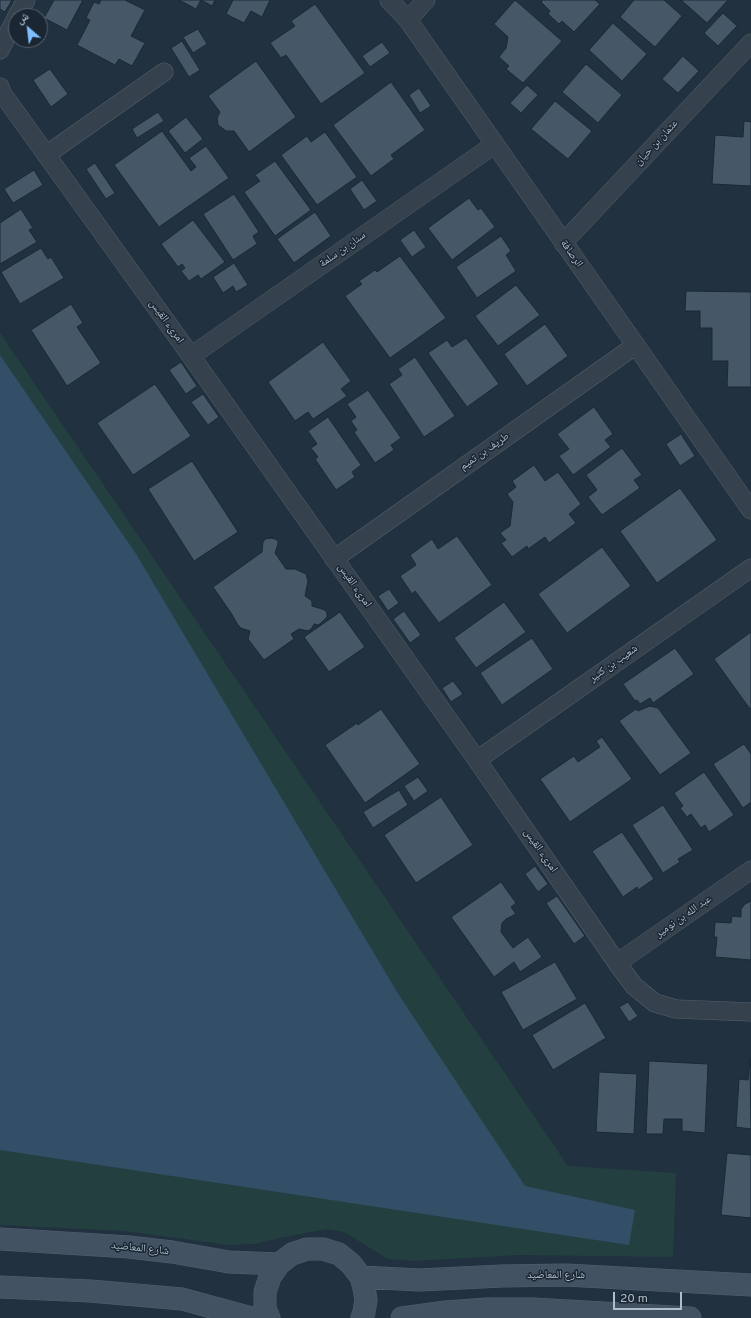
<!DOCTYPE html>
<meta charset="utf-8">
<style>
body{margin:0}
#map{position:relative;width:751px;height:1318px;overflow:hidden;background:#21313f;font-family:Overpass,"Noto Naskh Arabic",sans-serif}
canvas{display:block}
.north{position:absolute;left:8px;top:8px;width:40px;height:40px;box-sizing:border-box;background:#1a2733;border:1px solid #56636f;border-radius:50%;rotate:332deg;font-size:11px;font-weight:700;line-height:16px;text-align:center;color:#b0bdca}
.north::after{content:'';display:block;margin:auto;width:14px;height:18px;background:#80bfff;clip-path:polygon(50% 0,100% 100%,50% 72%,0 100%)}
.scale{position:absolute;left:613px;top:1292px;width:69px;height:18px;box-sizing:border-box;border:2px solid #b0bdca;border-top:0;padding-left:5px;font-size:12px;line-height:14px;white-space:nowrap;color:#b0bdca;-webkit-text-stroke:3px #1a2733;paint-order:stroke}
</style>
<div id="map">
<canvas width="751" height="1318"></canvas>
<div class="north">ش</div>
<div class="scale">20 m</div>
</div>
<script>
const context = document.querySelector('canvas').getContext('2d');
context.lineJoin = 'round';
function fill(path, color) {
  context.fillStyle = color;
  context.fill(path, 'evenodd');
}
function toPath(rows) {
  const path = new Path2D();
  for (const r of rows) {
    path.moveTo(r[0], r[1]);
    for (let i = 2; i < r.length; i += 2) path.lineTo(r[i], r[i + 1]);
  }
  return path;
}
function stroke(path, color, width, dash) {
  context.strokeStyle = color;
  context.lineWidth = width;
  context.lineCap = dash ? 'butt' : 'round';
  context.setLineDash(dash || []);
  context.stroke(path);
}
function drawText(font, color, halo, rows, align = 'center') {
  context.font = font + ' Overpass,"Noto Naskh Arabic",sans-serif';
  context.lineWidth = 3;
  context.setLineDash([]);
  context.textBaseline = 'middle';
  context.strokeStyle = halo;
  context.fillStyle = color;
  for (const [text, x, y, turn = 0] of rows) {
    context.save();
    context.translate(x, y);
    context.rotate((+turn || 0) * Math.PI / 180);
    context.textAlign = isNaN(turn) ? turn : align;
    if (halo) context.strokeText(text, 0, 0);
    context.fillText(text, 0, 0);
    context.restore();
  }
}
const green = toPath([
 [0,333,568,1166,676,1173,673,1257,518,1255,414,1261,388,1259,344,1232,327,1229,280,1238,254,1244,229,1245,124,1231,0,1225]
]);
const water = toPath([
 [0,355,136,554,397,992,525,1186,635,1210,629,1245,0,1150]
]);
const building = toPath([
 [0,0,12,0,5,12,0,9,0,0],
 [54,0,83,0,67,30,44,18,54,0],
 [101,0,125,0,145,10,131,36,145,43,132,66,119,59,115,65,77,45,90,20,86,18,94,2,99,4,101,0],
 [179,0,215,0,212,6,201,0,196,9,179,0],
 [233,0,270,0,262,17,251,11,244,23,226,14,233,0],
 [515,0,562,41,523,83,506,69,509,66,499,57,506,48,508,37,494,24,515,0],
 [543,0,595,0,600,4,574,32,562,21,559,24,548,14,550,11,541,2,543,0],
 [634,0,664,0,682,16,655,47,620,17,634,0],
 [681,0,728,0,707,23,681,0],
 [315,4,365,73,321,104,286,55,281,58,270,43,295,26,291,21,315,4],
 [723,13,737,26,718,46,704,33,723,13],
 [613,23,647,54,622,81,589,50,613,23],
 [198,29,207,44,193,53,183,37,198,29],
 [182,41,200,70,189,77,171,48,182,41],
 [382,42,390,53,370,67,362,56,382,42],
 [683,56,699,71,678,93,662,79,683,56],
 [256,61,296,117,249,152,234,131,226,131,218,125,217,118,220,112,208,96,256,61],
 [586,64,622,95,598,123,562,92,586,64],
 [50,69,68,94,51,107,33,80,50,69],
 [391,82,425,130,391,155,394,159,371,176,333,125,391,82],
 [527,85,538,95,521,113,510,103,527,85],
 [419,88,431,106,420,113,409,95,419,88],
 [555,101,592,131,568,159,531,129,555,101],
 [158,112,164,121,137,138,132,129,158,112],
 [186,117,203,139,185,153,168,131,186,117],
 [744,121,751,122,751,186,712,184,715,135,743,137,744,121],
 [162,131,191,171,196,167,189,158,206,146,229,178,159,227,114,165,162,131],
 [325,132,357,177,317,205,281,155,307,136,311,142,325,132],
 [275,161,311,210,275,236,244,192,260,181,255,175,275,161],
 [95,163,115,193,106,199,86,169,95,163],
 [34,170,43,185,13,203,4,189,34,170],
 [362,180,377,201,364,210,350,189,362,180],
 [234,194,259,232,253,236,257,244,233,260,203,214,234,194],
 [469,198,478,210,481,208,495,227,452,260,428,228,469,198],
 [21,209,33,228,29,230,37,242,0,264,0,223,21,209],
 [315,212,331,236,294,263,277,239,315,212],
 [193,220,225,262,201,279,198,275,189,281,181,271,185,268,182,264,178,267,161,244,193,220],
 [414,230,426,247,412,257,400,240,414,230],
 [501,236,511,251,506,255,516,271,477,298,456,267,501,236],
 [41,248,48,259,51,257,64,278,20,304,1,272,41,248],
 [400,256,446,318,390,358,345,296,362,284,359,281,375,270,377,272,400,256],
 [234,263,248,285,236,292,233,286,223,293,213,277,234,263],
 [516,285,540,315,498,346,475,316,516,285],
 [686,291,751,292,751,387,727,387,728,361,712,361,712,328,700,328,700,311,685,311,686,291],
 [71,304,83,323,77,327,101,363,67,386,31,330,71,304],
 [545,324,568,356,527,386,504,354,545,324],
 [466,338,499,384,467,407,428,353,447,340,452,347,466,338],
 [323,342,351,381,341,389,347,396,313,419,308,412,295,421,268,382,323,342],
 [415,357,455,416,424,437,389,384,402,375,398,369,415,357],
 [181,362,197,386,186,394,169,370,181,362],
 [155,384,191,436,133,475,97,423,155,384],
 [368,390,401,438,391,445,394,450,375,463,354,432,357,430,351,421,356,417,347,404,368,390],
 [203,394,219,417,208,425,191,402,203,394],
 [594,407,613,434,605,440,611,447,573,475,559,456,569,449,557,434,594,407],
 [328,417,361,465,352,472,355,477,336,490,315,459,318,457,311,448,317,444,308,431,328,417],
 [681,434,695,456,680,466,666,444,681,434],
 [622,448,642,475,634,480,640,488,602,515,588,497,597,490,586,475,622,448],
 [192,461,238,532,194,561,148,489,192,461],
 [534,465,545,481,558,472,581,504,569,514,576,523,549,543,545,537,528,549,527,546,512,557,501,543,506,540,500,533,510,526,513,502,507,494,516,487,512,481,534,465],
 [680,488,717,540,657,583,620,531,680,488],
 [457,536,492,585,439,623,415,591,412,594,400,576,416,565,410,555,432,539,438,549,457,536],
 [271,538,275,539,278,541,278,544,275,553,286,569,295,569,306,574,308,581,305,596,312,601,312,606,325,610,327,613,327,617,321,623,318,625,314,624,312,628,308,631,299,629,291,634,294,639,264,660,248,639,250,631,241,628,238,625,231,613,213,587,262,552,263,542,265,539,271,538],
 [602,547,631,586,567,633,538,594,602,547],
 [389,589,399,603,388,611,378,596,389,589],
 [504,602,526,632,476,668,454,638,504,602],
 [404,611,421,635,410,643,393,619,404,611],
 [340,612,365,647,329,672,304,637,340,612],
 [751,632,751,708,750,709,714,659,751,632],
 [532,638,553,669,502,705,480,673,532,638],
 [675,648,694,674,653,703,650,698,640,704,637,700,635,701,623,684,675,648],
 [453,681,463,694,451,702,442,688,453,681],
 [650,706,658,708,691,753,660,775,619,721,636,709,638,711,650,706],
 [381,709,420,764,365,803,325,745,357,723,358,725,381,709],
 [602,737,632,779,570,822,540,779,574,756,578,762,600,747,596,741,602,737],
 [744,744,751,754,751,802,743,808,713,764,744,744],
 [704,772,734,815,709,832,705,825,701,828,691,814,687,817,680,808,683,806,674,793,704,772],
 [418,777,428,791,414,801,404,786,418,777],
 [399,790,408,805,373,828,363,812,399,790],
 [441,797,473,845,416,883,384,835,441,797],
 [663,805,693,850,678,859,680,862,663,873,632,825,663,805],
 [622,832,654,879,638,890,637,887,623,897,592,851,622,832],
 [535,866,548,884,538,892,525,874,535,866],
 [501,882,516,903,511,907,516,914,506,919,502,923,501,932,513,948,528,937,542,957,520,972,514,962,494,977,451,917,501,882],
 [557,896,585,936,574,944,546,903,557,896],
 [751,901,751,960,715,957,717,937,714,937,715,922,731,923,732,916,741,917,741,909,745,904,751,901],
 [555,962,577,999,523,1030,501,992,555,962],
 [628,1002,638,1016,629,1022,619,1007,628,1002],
 [585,1003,606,1038,553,1070,532,1035,585,1003],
 [750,1058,751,1129,736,1127,739,1079,748,1080,750,1058],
 [649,1061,708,1064,705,1133,682,1131,682,1119,664,1119,663,1134,646,1134,649,1061],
 [599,1072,637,1074,634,1134,596,1132,599,1072],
 [727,1153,751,1155,751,1218,721,1215,727,1153]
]);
const street = toPath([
 [389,0,408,20,751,510],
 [17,16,26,0],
 [408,20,426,0],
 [0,50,16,18],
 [0,87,2,93,191,356,477,760,617,963,634,986,655,1003,676,1009,751,1012],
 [46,155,164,72],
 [563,243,751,43],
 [191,356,495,144],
 [334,559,636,345],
 [477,760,751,568],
 [617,963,751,870]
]);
const secondary = toPath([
 [0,1239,129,1247,172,1252,229,1262,279,1264],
 [361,1277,419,1280,502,1276,566,1275,751,1285],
 [0,1287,90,1291,182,1299,252,1318],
 [269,1318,265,1309,265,1292,270,1277,279,1264,292,1254,307,1249,323,1249,339,1254,351,1264,361,1277,364,1288,366,1300,364,1312,362,1318],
 [402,1318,446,1312,487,1309,533,1309,690,1318]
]);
const streetNames = [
 ["عثمان بن حيان",657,143,-47],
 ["سنان بن سلمة",343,250,-35],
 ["الرصافة",571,254,55],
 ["امرىء القيس",166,322,54],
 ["طريف بن تميم",485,452,-35],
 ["امرىء القيس",354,586,55],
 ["شعيب بن كثير",614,664,-35],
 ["امرىء القيس",540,851,55],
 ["عبد الله بن نومير",684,917,-35],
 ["شارع المعاضيد",140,1249,6],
 ["شارع المعاضيد",556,1276]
];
fill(green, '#233f40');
fill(water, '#334f68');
fill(building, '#465868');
stroke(building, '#1c2935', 1);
stroke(street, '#53606c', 19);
stroke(secondary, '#53606c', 23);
stroke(street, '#35424e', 18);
stroke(secondary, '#425262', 22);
drawText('11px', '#b0bdca', '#1a2733', streetNames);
</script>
